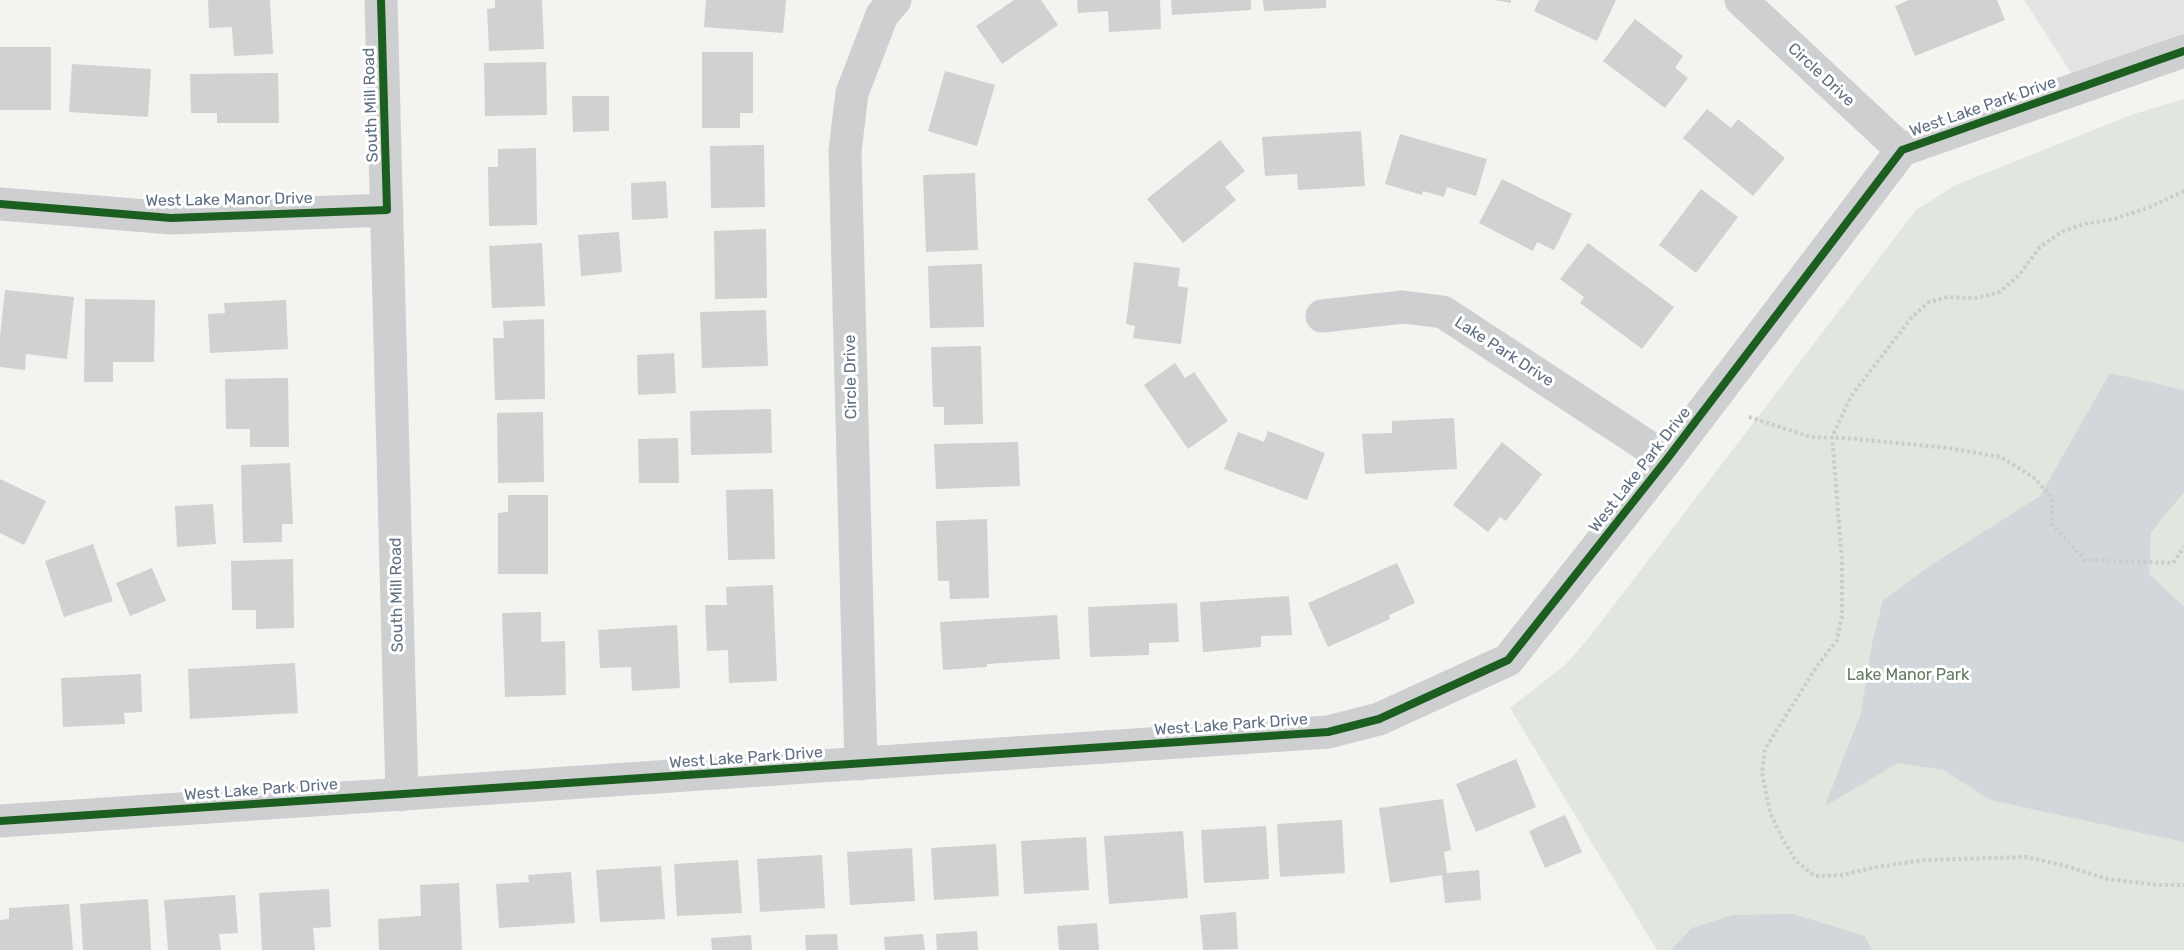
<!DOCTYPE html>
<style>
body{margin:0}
canvas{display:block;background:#f3f3f0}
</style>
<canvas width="2184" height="950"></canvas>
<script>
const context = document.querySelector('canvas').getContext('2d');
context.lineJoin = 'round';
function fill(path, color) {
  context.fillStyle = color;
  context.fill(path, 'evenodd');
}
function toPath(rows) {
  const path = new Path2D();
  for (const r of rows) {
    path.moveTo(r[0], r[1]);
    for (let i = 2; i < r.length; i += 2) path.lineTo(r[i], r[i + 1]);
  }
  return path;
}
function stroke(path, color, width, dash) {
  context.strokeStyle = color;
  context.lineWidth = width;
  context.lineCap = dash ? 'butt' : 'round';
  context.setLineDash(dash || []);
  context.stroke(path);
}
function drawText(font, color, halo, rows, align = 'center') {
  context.font = font + ' Rubik,sans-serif';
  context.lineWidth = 6;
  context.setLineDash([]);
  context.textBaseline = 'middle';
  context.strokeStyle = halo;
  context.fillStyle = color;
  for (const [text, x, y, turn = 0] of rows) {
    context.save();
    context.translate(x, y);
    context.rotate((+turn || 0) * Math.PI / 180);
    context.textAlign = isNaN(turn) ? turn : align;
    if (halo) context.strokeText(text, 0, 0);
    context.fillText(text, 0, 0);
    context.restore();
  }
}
const built = toPath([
 [2024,0,2184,0,2184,40,2075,79]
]);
const green = toPath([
 [2184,99,2184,950,1657,950,1510,708,1565,665,1588,639,1916,210,1956,185,2134,114]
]);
const water = toPath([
 [2110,373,2184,390,2184,492,2151,532,2149,574,2184,607,2184,842,1990,800,1944,770,1898,763,1825,806,1861,713,1872,644,1883,600,1933,564,2040,496],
 [1793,914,1865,936,1872,950,1671,950,1692,928,1733,915]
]);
const building = toPath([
 [208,0,270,0,273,54,234,56,232,27,209,28],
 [495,0,542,0,544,49,489,51,487,9,495,8],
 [706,0,786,0,783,33,704,27],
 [1014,0,1041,0,1058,25,1002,64,976,26],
 [1077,0,1160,0,1161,29,1109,32,1108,11,1078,13],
 [1171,0,1251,0,1251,10,1172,15],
 [1263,0,1326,0,1326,8,1264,11],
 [1495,0,1511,0,1511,3],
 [1539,0,1616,0,1597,41,1534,11],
 [1909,0,1997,0,2005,20,1915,56,1895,6],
 [1635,19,1683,56,1675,68,1688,78,1665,108,1603,61],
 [0,47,51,47,51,110,0,110],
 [702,52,753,52,753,113,740,113,740,128,702,128],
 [546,62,547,115,485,116,484,63],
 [72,64,151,69,148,117,69,112],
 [945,71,995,85,977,146,928,131],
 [278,73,279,123,217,123,217,113,191,113,190,74],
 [572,96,609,96,609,131,573,132],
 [1707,109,1731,128,1738,119,1785,158,1753,196,1683,138],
 [1361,131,1365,186,1298,190,1297,174,1265,176,1262,137],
 [1400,134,1487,159,1476,196,1447,187,1444,197,1423,191,1422,195,1385,184],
 [1220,140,1245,171,1225,187,1236,200,1183,243,1147,199],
 [764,145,765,207,711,208,710,146],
 [536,148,537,225,489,226,488,167,498,167,498,149],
 [975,173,978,250,926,252,923,175],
 [1502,179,1572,214,1554,250,1537,242,1533,251,1479,223],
 [666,181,668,218,632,220,631,183],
 [1701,189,1738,217,1696,273,1659,245],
 [766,229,767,298,715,299,714,231],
 [619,232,622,272,581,276,578,235],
 [542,243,545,306,492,308,489,246],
 [1588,243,1674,307,1642,349,1580,303,1584,297,1560,279],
 [1134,262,1180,268,1178,286,1188,288,1181,344,1133,338,1135,326,1126,324],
 [982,264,984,327,930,328,928,266],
 [5,290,74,297,67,359,26,354,25,370,0,367,0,336],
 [85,299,155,300,154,362,113,362,113,382,84,382],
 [286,300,288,349,210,353,208,314,225,313,224,303],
 [766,310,768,366,702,368,700,312],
 [544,319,545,399,495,400,493,338,504,338,503,321],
 [981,346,983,424,944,425,944,407,933,407,931,347],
 [674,353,676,393,638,395,637,355],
 [1175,363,1185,378,1194,372,1228,421,1188,449,1144,385],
 [288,378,289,447,250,447,250,429,226,429,225,379],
 [771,409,772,453,691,455,690,411],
 [543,412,544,482,498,483,497,413],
 [1454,418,1457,469,1365,474,1362,434,1392,433,1392,421],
 [1268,431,1325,453,1307,500,1224,469,1238,432,1264,442],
 [678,438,679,483,639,483,638,439],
 [1018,442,1020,486,936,489,934,444],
 [1502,442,1542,474,1506,521,1500,517,1488,532,1453,505],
 [290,463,293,524,282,524,282,542,243,543,241,465],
 [0,479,46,501,24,545,0,533],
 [773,489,775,559,728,560,726,490],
 [508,495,548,495,548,574,498,574,498,513,508,512],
 [213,504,216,544,177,547,175,506],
 [987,519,989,598,950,599,949,581,938,581,936,521],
 [93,544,113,601,64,617,45,561],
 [293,559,294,628,256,629,256,610,232,610,231,561],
 [1397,563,1415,603,1389,615,1390,619,1328,647,1308,603],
 [152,568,166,601,130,616,116,583],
 [773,585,777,681,729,683,728,650,707,651,705,605,727,605,726,587],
 [1289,596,1292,635,1261,636,1261,647,1203,652,1200,602],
 [1177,603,1179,642,1149,643,1149,655,1090,657,1088,607],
 [541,612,541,642,565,641,566,695,505,697,502,613],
 [1057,615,1060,659,987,664,987,667,943,670,940,622],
 [677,625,680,688,632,691,631,667,600,668,598,630],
 [295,663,298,713,190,719,188,669],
 [141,674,142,712,124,713,125,724,63,727,61,678],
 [1516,759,1536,807,1476,832,1456,784],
 [1443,799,1451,850,1444,852,1447,873,1479,870,1481,900,1445,903,1442,875,1390,883,1379,808],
 [1565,815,1582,852,1545,868,1529,831],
 [1342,820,1345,873,1280,877,1277,824],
 [1266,826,1269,879,1204,883,1201,830],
 [1183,831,1188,898,1109,904,1104,836],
 [1086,837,1089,890,1024,894,1021,841],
 [996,844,999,896,934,900,931,848],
 [912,848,915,901,850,905,847,852],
 [822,855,825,908,760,912,757,859],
 [738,860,742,913,677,916,674,864],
 [661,866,665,919,600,922,596,870],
 [571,872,575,923,499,928,496,884,529,882,528,875],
 [459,883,462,950,379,950,378,919,421,916,420,885],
 [329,889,331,927,313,928,315,950,262,950,259,893],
 [235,895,238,933,219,934,221,950,168,950,164,900],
 [148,899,151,950,83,950,80,904],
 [69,904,73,950,0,950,0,920,9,919,9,908],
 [1236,912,1238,949,1203,950,1200,915],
 [1097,923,1099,950,1059,950,1057,926],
 [977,931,978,950,937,950,936,934],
 [837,934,838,950,806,950,805,935],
 [923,934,925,950,885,950,884,937],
 [751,935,752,950,712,950,711,938]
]);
const path = toPath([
 [2184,191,2150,207,2114,219,2084,224,2061,232,2039,248,2019,275,2000,292,1977,298,1948,297,1929,302,1912,317,1851,396,1832,437,1842,560,1842,616,1837,640,1817,666,1765,749,1762,773,1770,812,1782,838,1796,861,1815,876,1842,875,1876,867,1925,860,2026,857,2062,865,2108,879,2159,885,2184,885],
 [1749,417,1811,437,1846,438,1948,448,2001,457,2033,477,2052,497,2052,524,2085,560,2173,563,2184,547]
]);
const minor = toPath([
 [381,0,402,795],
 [1741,0,1902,150],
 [0,204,171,218,387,210],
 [1322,316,1403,307,1443,312,1667,459],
 [861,764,845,151,852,93,882,15,895,0],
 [0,821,1328,732,1379,719,1508,660,1667,459,1902,150,2184,51]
]);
const cycleway = toPath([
 [0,204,171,218,387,210,381,0],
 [0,821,1328,732,1379,719,1508,660,1667,459,1902,150,2184,51]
]);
const streetNames = [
 ["Circle Drive",1821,75,43],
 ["South Mill Road",371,105,-92],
 ["West Lake Park Drive",1983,107,-19],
 ["West Lake Manor Drive",229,200,-1],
 ["Lake Park Drive",1504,352,33],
 ["Circle Drive",851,377,-91],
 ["West Lake Park Drive",1640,470,-52],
 ["South Mill Road",397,595,-91],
 ["West Lake Park Drive",1231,725,-4],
 ["West Lake Park Drive",746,758,-4],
 ["West Lake Park Drive",261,790,-4]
];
const parkNames = [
 ["Lake Manor Park",1908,675]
];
fill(built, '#e3e4e3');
fill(green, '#e1e6de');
fill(water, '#d1d7da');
fill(building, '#d0d1d1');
stroke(path, '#ccc', 4, [3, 3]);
stroke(minor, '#cecfd0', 33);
stroke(cycleway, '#1b5e20', 8);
drawText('16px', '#607083', '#fff', streetNames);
drawText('16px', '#627a60', '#fff', parkNames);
</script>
